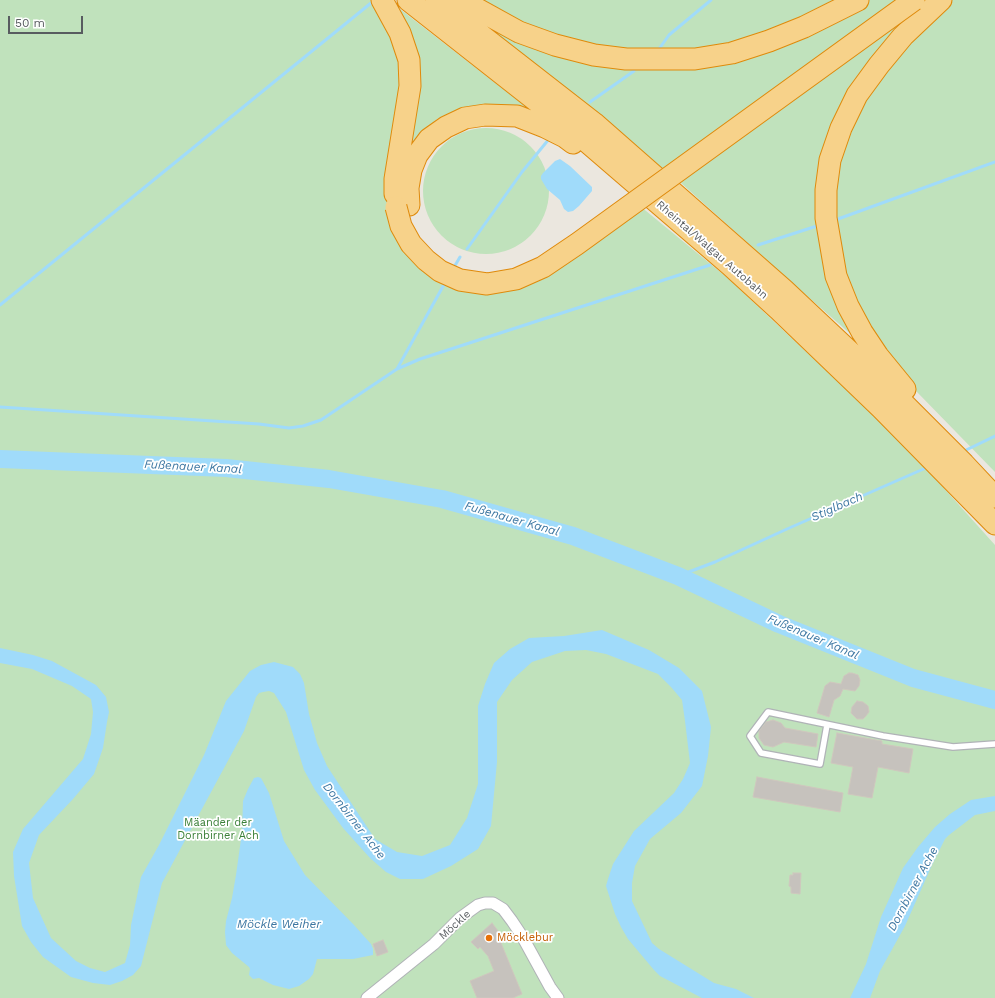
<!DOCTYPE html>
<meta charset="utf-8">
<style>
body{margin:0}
#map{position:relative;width:995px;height:998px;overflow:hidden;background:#ebe7df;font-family:"Work Sans",sans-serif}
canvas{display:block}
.scale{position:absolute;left:8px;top:16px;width:75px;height:18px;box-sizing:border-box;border:2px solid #585c60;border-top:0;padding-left:5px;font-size:12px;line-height:14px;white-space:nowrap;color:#585c60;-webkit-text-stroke:3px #fff;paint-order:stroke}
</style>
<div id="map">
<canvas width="995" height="998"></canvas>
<div class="scale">50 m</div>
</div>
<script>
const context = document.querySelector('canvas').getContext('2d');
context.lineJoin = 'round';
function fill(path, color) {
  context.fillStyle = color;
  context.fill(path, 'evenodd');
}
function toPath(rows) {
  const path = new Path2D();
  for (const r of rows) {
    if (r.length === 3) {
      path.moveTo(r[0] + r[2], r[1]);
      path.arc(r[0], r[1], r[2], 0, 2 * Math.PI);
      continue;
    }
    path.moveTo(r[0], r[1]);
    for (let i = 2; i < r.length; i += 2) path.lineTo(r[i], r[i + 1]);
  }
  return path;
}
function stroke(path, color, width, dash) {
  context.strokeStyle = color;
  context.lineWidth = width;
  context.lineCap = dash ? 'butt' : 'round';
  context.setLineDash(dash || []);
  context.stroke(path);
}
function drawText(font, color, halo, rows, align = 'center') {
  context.font = font + ' "Work Sans",sans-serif';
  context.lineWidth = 3.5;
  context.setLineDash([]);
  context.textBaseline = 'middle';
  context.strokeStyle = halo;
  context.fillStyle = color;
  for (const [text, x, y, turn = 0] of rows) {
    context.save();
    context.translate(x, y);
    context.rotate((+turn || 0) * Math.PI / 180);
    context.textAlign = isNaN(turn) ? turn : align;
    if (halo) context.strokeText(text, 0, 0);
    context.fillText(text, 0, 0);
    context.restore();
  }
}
const green = toPath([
 [0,0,376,0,398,37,404,93,398,233,476,289,640,206,730,280,906,446,995,545,995,998,0,998],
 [451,0,995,0,995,472,917,392,783,275,680,182],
 [391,2,530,110,489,104,465,107,437,119,406,151,417,98],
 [486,191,63]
]);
const water = toPath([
 [560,159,570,166,592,187,592,191,579,206,573,211,568,212,564,209,560,200,547,189,541,179,541,176,543,173,555,161],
 [602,630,649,650,679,668,702,691,711,727,708,756,702,786,681,813,650,839,635,866,632,883,632,901,652,943,659,949,714,983,736,989,754,998,702,998,660,976,654,970,628,939,621,927,615,914,606,886,608,879,613,864,634,831,674,793,683,779,690,763,685,721,682,700,671,687,658,674,606,654,586,650,565,651,532,662,512,680,497,702,497,762,491,826,478,849,451,866,423,879,400,879,386,872,370,858,343,828,315,790,304,770,286,712,274,693,269,691,263,692,259,693,256,697,244,731,162,883,141,966,133,975,122,981,110,985,93,983,71,977,43,957,31,942,22,926,14,876,13,852,23,829,83,759,91,734,93,712,91,699,72,686,32,669,0,663,0,648,33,655,52,661,96,685,106,697,109,712,107,722,103,748,94,774,73,799,39,835,29,863,33,898,51,938,76,961,90,968,105,972,125,963,130,945,131,925,141,877,159,845,204,755,226,701,250,671,261,665,274,662,293,667,300,674,304,683,309,714,317,743,327,766,375,839,397,852,422,856,450,845,467,818,478,784,478,706,485,684,494,663,510,649,529,638,564,636],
 [258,777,261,778,269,793,284,841,305,875,354,925,371,944,373,949,373,955,353,959,317,959,313,974,309,979,299,986,289,989,273,985,259,978,253,979,249,975,250,969,249,967,232,953,226,945,225,932,226,921,232,898,236,875,242,832,243,801,248,789,254,778],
 [995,796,995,811,975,815,949,835,945,839,932,865,905,926,880,971,870,998,850,998,866,964,881,917,903,868,918,847,935,827,950,814,971,800]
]);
const stream = toPath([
 [659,49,669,35,711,0],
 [590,102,634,71],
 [838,219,995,162],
 [758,245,820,225],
 [467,249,522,172,549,139],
 [453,269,460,257],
 [0,305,371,3],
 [397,369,446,281],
 [0,407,259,424,289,428,303,426,321,420,397,369,420,359,710,265],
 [962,452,995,436],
 [678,576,715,562,787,529,928,467]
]);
const river = toPath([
 [0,459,226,468,329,479,442,499,573,536,678,576,779,624,913,678,995,700]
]);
const building = toPath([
 [849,673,852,673,858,675,860,680,859,686,855,691,843,689,840,696,834,700,829,717,817,713,825,686,830,682,841,684,844,676,849,673],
 [857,701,863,702,868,706,869,712,865,717,863,719,857,719,851,713,852,707,857,701],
 [773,720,781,723,785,728,818,734,816,747,784,742,773,747,764,745,759,738,759,731,766,722,773,720],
 [837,733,882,741,882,744,913,749,909,773,878,767,872,798,848,794,853,767,831,763,837,733],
 [757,777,843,793,840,812,753,797,757,777],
 [793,873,801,873,800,894,791,893,791,887,789,886,790,875,793,875,793,873],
 [492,923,505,940,501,943,522,994,513,998,477,998,470,981,494,971,488,956,480,947,478,949,471,942,492,923],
 [383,940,388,952,377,956,373,944,383,940]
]);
const lane = toPath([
 [827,725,820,764,761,753,750,736,768,712,883,736,953,747,995,744]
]);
const street = toPath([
 [367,998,434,944,460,918,478,905,485,903,493,903,503,909,512,921,522,936,550,987,558,998]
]);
const highway = toPath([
 [382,0,400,33,409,60,410,86,395,179,395,194],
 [408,0,572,129,730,265,778,309,881,408,995,524],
 [436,0,594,123,784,290,884,384,964,464,995,497],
 [461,0,519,32,555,45,594,55,626,59,695,59,732,53,769,41,804,27,858,0],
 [409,205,408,188,411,170,417,155,429,139,446,127,465,118,485,115,517,116,545,127,565,137,573,143],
 [905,389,878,356,862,332,848,306,836,276,826,218,826,190,830,160,841,128,857,95,879,65,903,36,941,0]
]);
const highwayBridge = toPath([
 [396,207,401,226,411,244,426,260,440,271,460,280,487,284,516,279,543,267,577,244,914,0]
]);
const markers = [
 [489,938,4,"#e8710a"]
];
const streetNames = [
 ["Rheintal/Walgau Autobahn",712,250,41],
 ["Möckle",455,925,-42]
];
const parkNames = [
 ["Mäander der",218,823],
 ["Dornbirner Ach",218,836]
];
const foodNames = [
 ["Möcklebur",497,938]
];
const waterNames = [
 ["Fußenauer Kanal",193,467,3],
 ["Stiglbach",837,507,-24],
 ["Fußenauer Kanal",512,519,16],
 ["Fußenauer Kanal",813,637,23],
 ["Dornbirner Ache",354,821,52],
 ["Dornbirner Ache",913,889,-62],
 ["Möckle Weiher",279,924]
];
fill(green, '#c0e2bc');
fill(water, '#a0dbfa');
stroke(stream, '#a0dbfa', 3);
stroke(river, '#a0dbfa', 18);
fill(building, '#c6c2bd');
stroke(building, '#cfc8be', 1);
stroke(lane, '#b0b3b7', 8);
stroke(street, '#b0b3b7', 13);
stroke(highway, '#df8a0b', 23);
stroke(lane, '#fff', 5.5);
stroke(street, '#fff', 11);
stroke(highway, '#f7d28a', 21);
stroke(highwayBridge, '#df8a0b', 23, []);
stroke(highwayBridge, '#f7d28a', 21);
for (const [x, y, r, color] of markers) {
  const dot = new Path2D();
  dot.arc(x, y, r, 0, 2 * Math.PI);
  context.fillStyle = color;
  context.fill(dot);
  stroke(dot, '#fff', 1.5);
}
drawText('11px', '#585c60', '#fff', streetNames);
drawText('11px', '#3b8038', '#fff', parkNames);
drawText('11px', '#c56008', '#fff', foodNames, 'left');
drawText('italic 12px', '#3d77a2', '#fff', waterNames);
</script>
